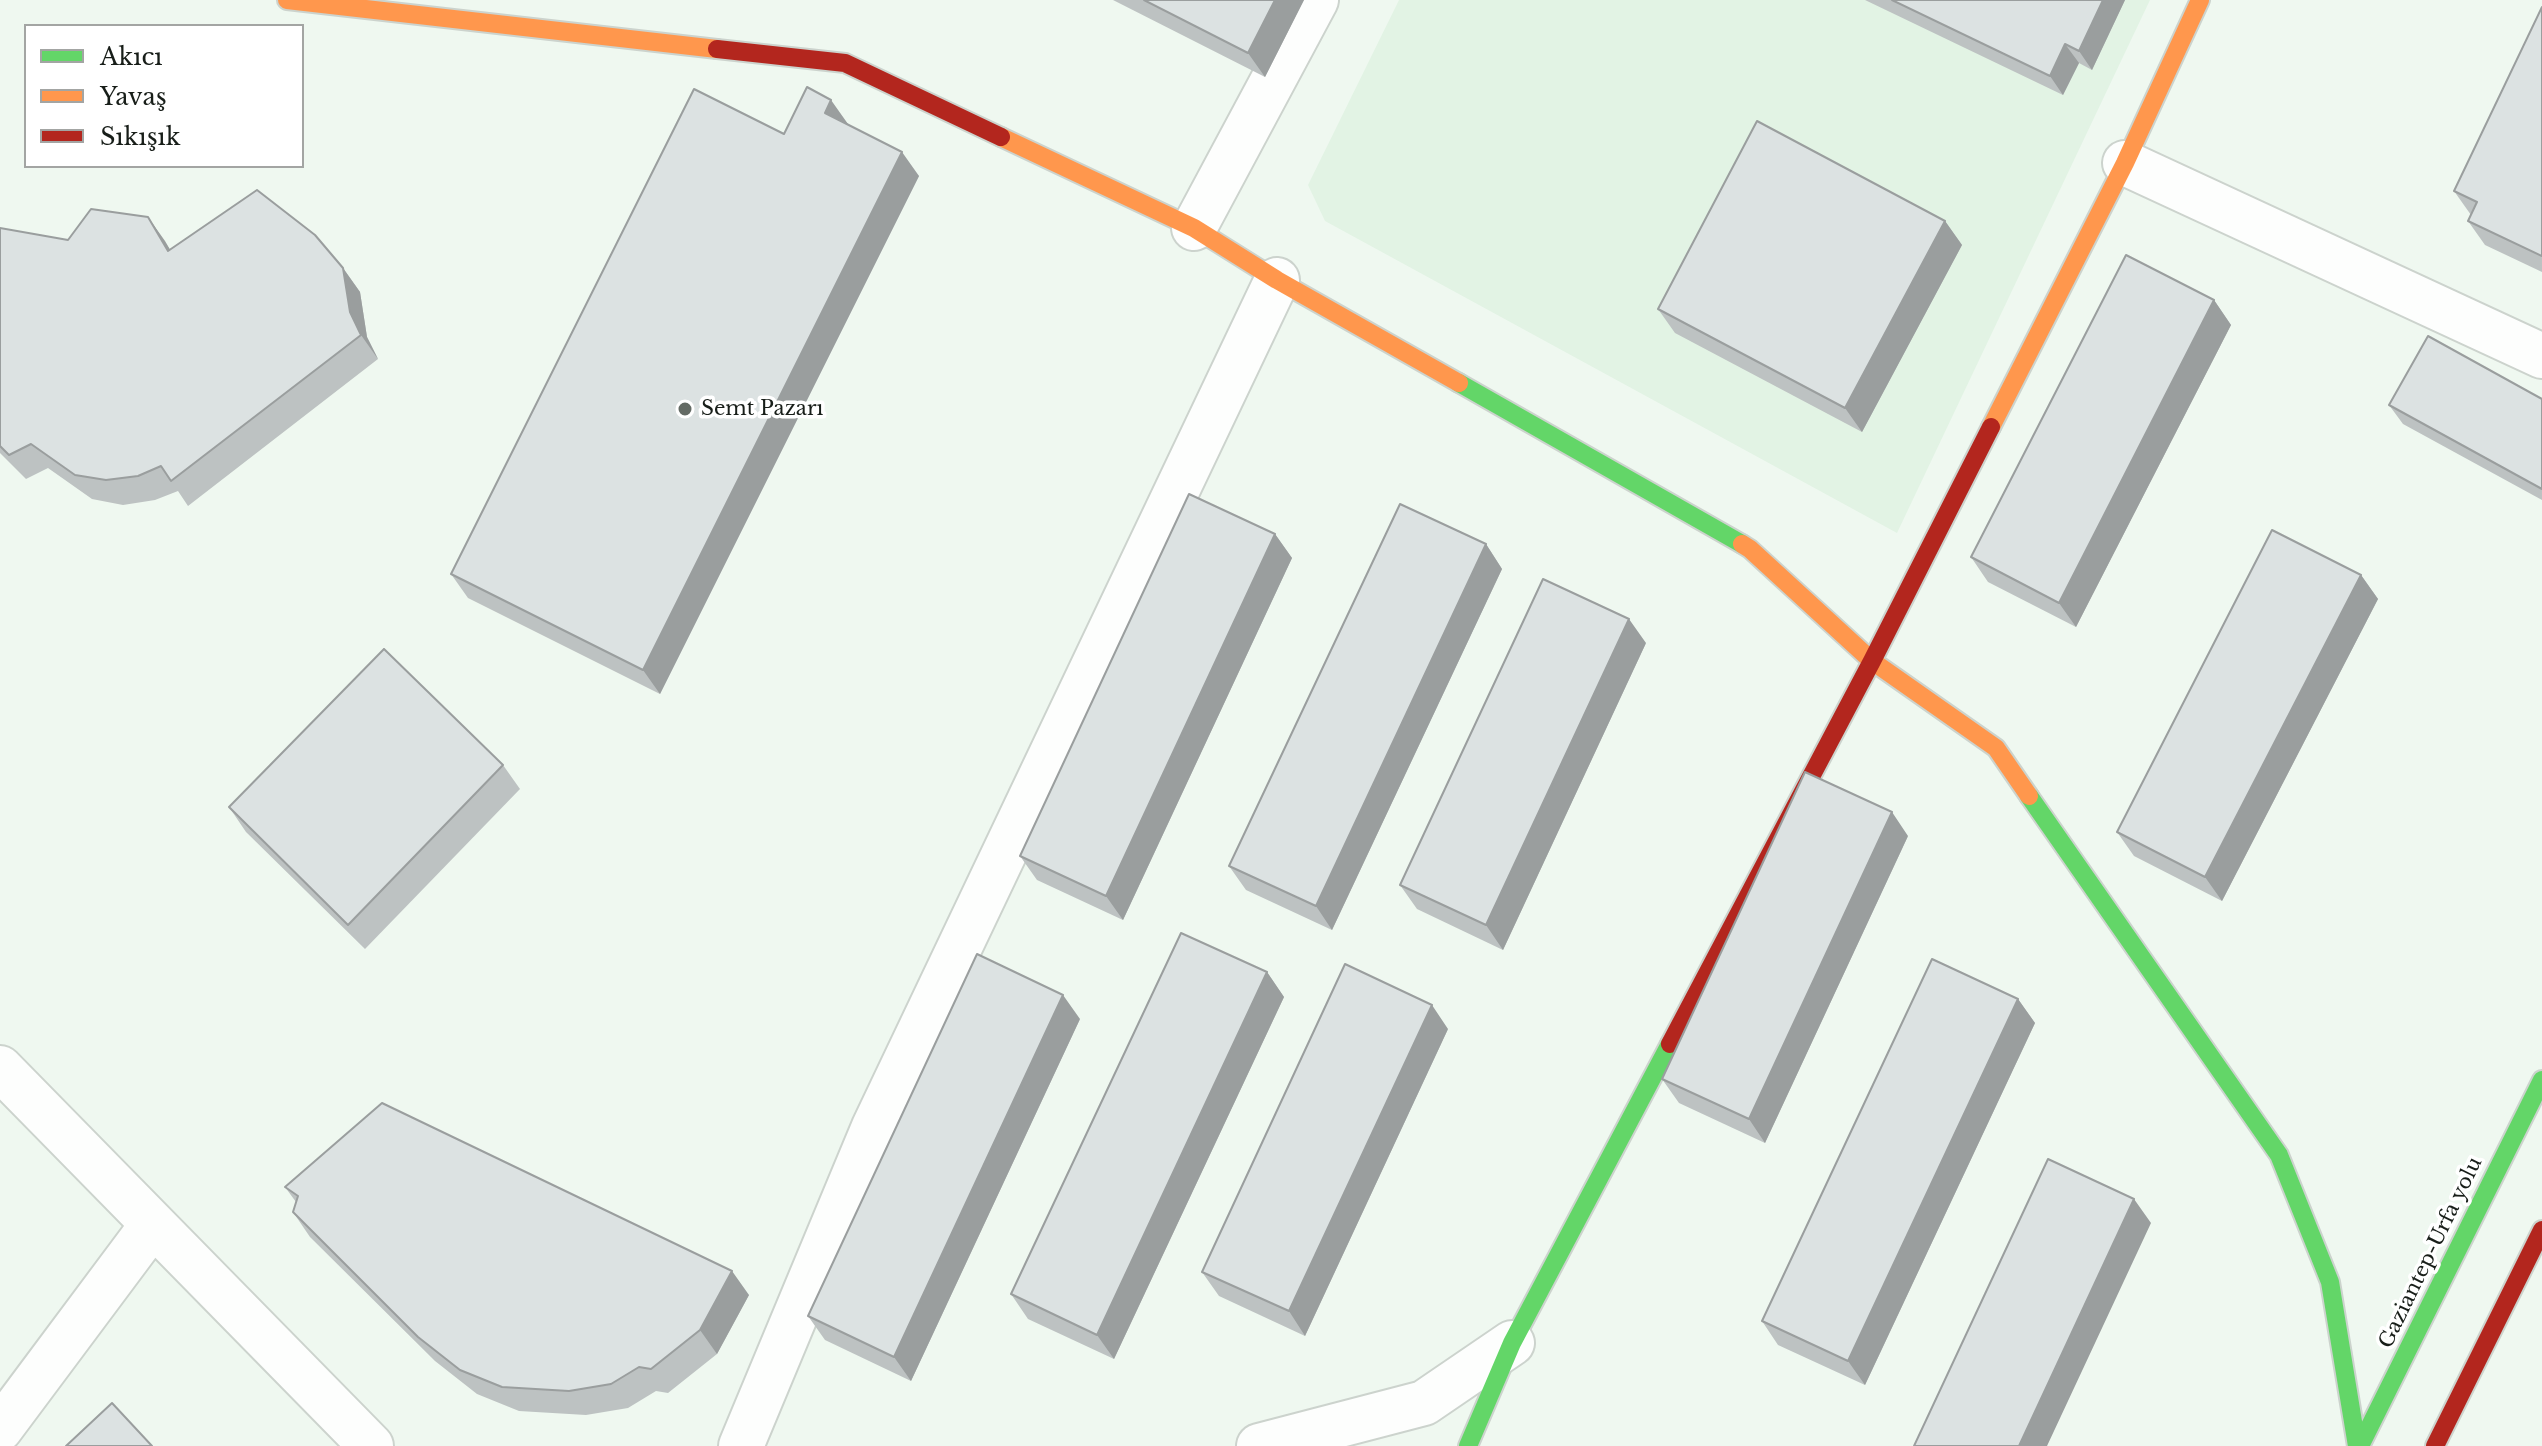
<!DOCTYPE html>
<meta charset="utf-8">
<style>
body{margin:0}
#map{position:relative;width:2542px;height:1446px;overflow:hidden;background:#eff8f0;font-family:"Libre Baskerville",serif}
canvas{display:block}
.legend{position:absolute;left:24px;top:24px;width:280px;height:144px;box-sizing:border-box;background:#fff;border:2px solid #a3a5a3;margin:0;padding:10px 14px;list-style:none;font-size:24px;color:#181e19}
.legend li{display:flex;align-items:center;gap:16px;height:40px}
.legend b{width:40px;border:2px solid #a3a5a3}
</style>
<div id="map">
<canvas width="2542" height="1446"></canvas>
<ul class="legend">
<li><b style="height:10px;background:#63d668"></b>Akıcı</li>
<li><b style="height:10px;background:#ff974d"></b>Yavaş</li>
<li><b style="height:10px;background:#b3261e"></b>Sıkışık</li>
</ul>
</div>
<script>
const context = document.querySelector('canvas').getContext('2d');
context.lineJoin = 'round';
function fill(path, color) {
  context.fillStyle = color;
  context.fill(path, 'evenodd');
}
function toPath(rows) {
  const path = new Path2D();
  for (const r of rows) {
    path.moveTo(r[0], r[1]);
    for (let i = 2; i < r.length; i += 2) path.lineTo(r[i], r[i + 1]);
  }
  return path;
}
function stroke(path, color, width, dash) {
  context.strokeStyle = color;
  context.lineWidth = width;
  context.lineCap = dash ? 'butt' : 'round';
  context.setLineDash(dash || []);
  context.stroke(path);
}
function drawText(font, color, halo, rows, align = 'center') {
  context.font = font + ' "Libre Baskerville",serif';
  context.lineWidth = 7;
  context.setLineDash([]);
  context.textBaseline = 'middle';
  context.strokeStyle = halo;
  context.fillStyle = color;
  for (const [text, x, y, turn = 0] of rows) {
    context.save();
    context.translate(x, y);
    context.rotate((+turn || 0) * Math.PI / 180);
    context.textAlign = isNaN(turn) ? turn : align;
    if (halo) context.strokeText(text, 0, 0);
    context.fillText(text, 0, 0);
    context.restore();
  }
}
const built = toPath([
 [1399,0,2150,0,1897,533,1325,221,1308,185]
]);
const street = toPath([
 [2125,163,2542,356],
 [1194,228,1316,0],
 [0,1068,371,1446],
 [0,1429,153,1224],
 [741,1446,874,1127,1277,280],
 [1259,1446,1424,1403,1512,1343]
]);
const fast = toPath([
 [1459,383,1742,544],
 [2029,796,2279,1155,2330,1282,2357,1446],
 [1468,1446,1512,1343,1670,1044],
 [2360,1446,2542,1080]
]);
const slow = toPath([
 [287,0,717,49],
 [1001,137,1194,228,1277,280,1459,383],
 [1991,427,2125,163,2200,0],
 [1742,544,1750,549,1872,661,1996,748,2029,796]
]);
const jam = toPath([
 [717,49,845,63,1001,137],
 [1670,1044,1872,661,1991,427],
 [2435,1446,2542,1230]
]);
const wall = toPath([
 [1113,0,1304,0,1265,77],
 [1865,0,2125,0,2092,70,2079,63,2063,95],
 [2542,7,2542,272,2485,245,2468,221,2471,215,2454,191],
 [848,124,848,125,919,176,660,694,468,598,451,574,784,134],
 [148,217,170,250,343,268,360,292,367,337,378,359,188,506,178,491,155,500,123,505,92,499,48,468,26,479,0,453,0,228,68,240],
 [1945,221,1962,245,1862,432,1675,333,1658,309],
 [2214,300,2231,325,2076,627,1988,582,1971,557],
 [2542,399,2542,500,2403,424,2389,405],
 [1275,534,1292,558,1123,920,1037,880,1020,856],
 [1486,544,1502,569,1332,930,1246,890,1229,866],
 [2361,575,2378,599,2222,901,2134,856,2117,832],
 [1646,643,1503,950,1417,909,1400,885],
 [503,765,520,789,365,949,246,832,229,807],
 [1908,836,1765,1143,1679,1103,1662,1079],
 [1267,972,1284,997,1114,1359,1028,1319,1011,1294],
 [2018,999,2035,1023,1865,1385,1778,1345,1762,1321],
 [1080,1019,911,1381,825,1340,808,1316],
 [1448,1029,1305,1336,1219,1296,1202,1272],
 [285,1187,749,1295,717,1354,668,1393,656,1391,628,1408,586,1415,519,1411,477,1394,435,1361,310,1237,293,1212,296,1202]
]);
const shadedWall = toPath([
 [1275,0,1304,0,1265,77,1248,53],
 [2103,0,2125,0,2092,70,2079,51],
 [2065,44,2079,63,2063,95,2050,76],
 [831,100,848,124,842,137,825,113],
 [902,152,919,176,660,694,643,670],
 [148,217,165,241,185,275,168,251],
 [1945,221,1962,245,1862,432,1845,408],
 [343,268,360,292,367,337,378,359,361,335,350,312],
 [2214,300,2231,325,2076,627,2059,603],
 [1275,534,1292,558,1123,920,1106,896],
 [1486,544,1502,569,1332,930,1316,906],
 [2361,575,2378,599,2222,901,2205,877],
 [1629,619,1646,643,1503,950,1486,925],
 [1892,812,1908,836,1765,1143,1749,1119],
 [1267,972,1284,997,1114,1359,1097,1335],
 [1063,995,1080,1019,911,1381,894,1357],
 [2018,999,2035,1023,1865,1385,1848,1361],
 [1432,1005,1448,1029,1305,1336,1289,1311],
 [2134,1199,2151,1223,2047,1446,2019,1446],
 [732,1271,749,1295,717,1354,700,1330]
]);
const building = toPath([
 [1144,0,1275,0,1248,53,1144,0],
 [1892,0,2103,0,2079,51,2065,44,2050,76,1892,0],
 [2542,7,2542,256,2468,221,2477,202,2454,191,2542,7],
 [807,87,831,100,825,113,902,152,643,670,451,574,694,89,784,134,807,87],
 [1757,121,1945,221,1845,408,1658,309,1757,121],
 [257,190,315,235,343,268,350,312,361,335,171,481,161,466,138,476,106,480,75,475,31,444,9,455,0,446,0,228,68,240,91,209,148,217,168,251,257,190],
 [2126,255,2214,300,2059,603,1971,557,2126,255],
 [2428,336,2542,399,2542,489,2389,405,2428,336],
 [1189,494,1275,534,1106,896,1020,856,1189,494],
 [1400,504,1486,544,1316,906,1229,866,1400,504],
 [2272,530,2361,575,2205,877,2117,832,2272,530],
 [1543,579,1629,619,1486,925,1400,885,1543,579],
 [384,649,503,765,348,925,229,807,384,649],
 [1805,772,1892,812,1749,1119,1662,1079,1805,772],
 [1181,933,1267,972,1097,1335,1011,1294,1181,933],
 [977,954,1063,995,894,1357,808,1316,977,954],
 [1932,959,2018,999,1848,1361,1762,1321,1932,959],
 [1345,964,1432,1005,1289,1311,1202,1272,1345,964],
 [382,1103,732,1271,700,1330,651,1369,639,1367,611,1384,569,1391,502,1387,460,1370,418,1337,293,1212,298,1196,285,1187,382,1103],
 [2048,1159,2134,1199,2019,1446,1914,1446,2048,1159],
 [112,1403,152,1446,66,1446,112,1403]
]);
const markers = [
 [685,409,8,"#636a64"]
];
const poiNames = [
 ["Semt Pazarı",701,409]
];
const streetNames = [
 ["Gaziantep-Urfa yolu",2431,1253,-64]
];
fill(built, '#e2f3e4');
stroke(street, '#ccd3cd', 48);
stroke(fast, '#ccd3cd', 22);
stroke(slow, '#ccd3cd', 22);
stroke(jam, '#ccd3cd', 22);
stroke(street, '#fdfefd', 44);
stroke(fast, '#63d668', 18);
stroke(slow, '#ff974d', 18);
stroke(jam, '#b3261e', 18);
fill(wall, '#bdc2c2');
fill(shadedWall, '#9a9e9e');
fill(building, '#dce2e2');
stroke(building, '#9a9e9e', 2);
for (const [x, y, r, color] of markers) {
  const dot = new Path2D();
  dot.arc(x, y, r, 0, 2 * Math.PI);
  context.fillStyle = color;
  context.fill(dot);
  stroke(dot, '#fff', 3);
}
drawText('20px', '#181e19', '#fff', poiNames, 'left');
drawText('20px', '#181e19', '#fff', streetNames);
</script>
